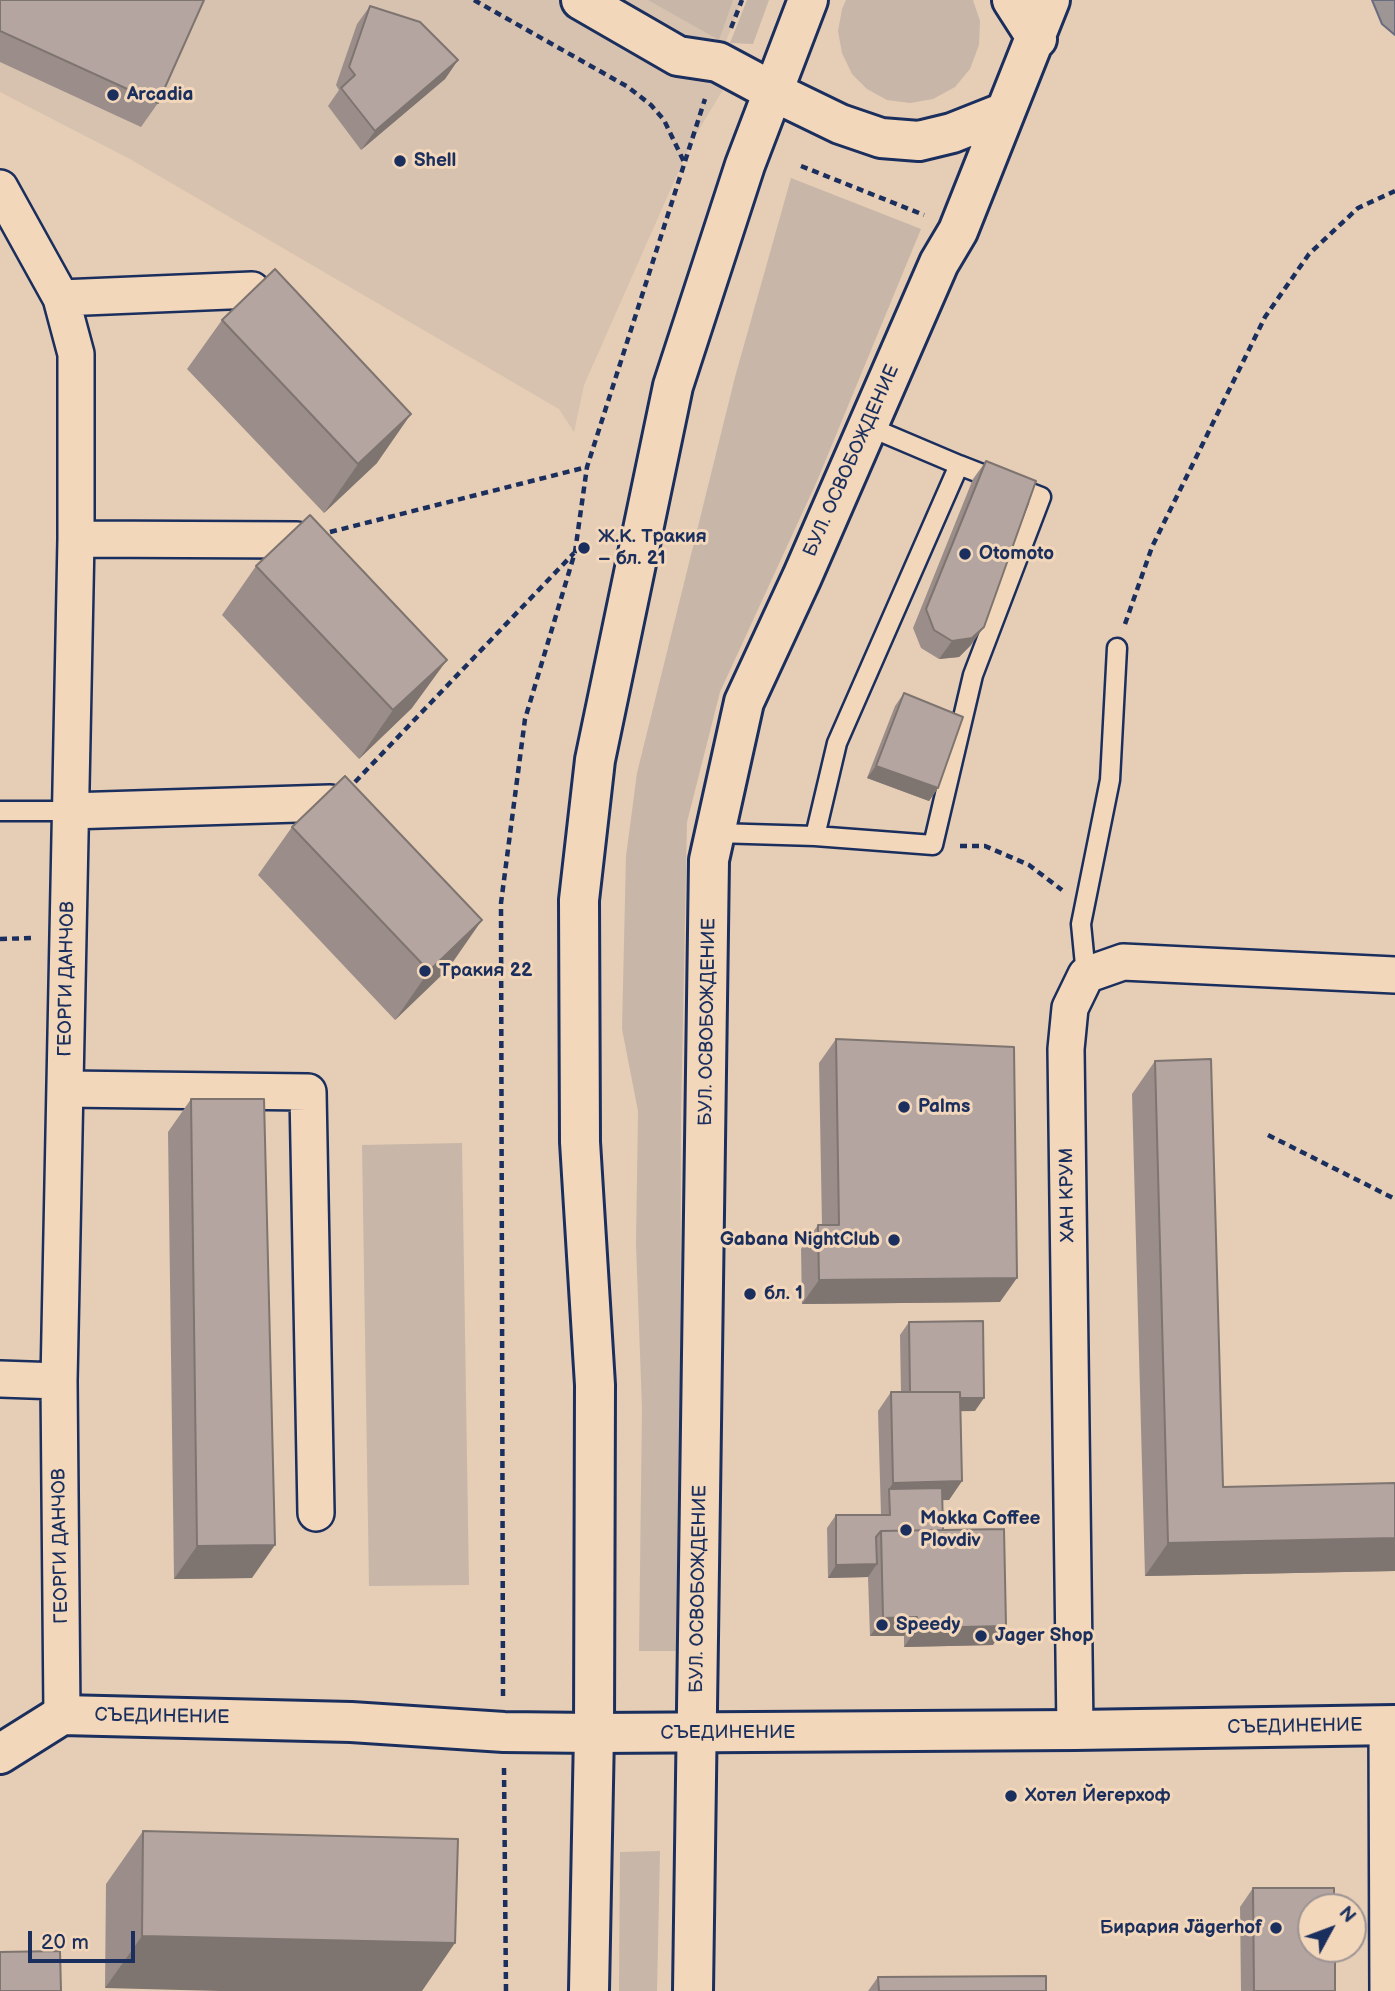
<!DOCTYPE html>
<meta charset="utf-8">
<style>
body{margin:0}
#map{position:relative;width:1395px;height:1991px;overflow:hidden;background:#e6cdb5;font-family:"Balsamiq Sans",sans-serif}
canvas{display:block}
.north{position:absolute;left:1297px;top:1893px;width:70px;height:70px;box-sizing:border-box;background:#f3d7ba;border:2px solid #9d9495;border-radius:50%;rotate:49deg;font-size:19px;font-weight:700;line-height:28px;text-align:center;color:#1b2f5e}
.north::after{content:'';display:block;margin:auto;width:24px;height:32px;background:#1b2f5e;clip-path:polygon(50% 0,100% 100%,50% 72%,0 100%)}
.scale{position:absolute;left:28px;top:1931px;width:107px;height:32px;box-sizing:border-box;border:4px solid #1b2f5e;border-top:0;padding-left:9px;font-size:21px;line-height:24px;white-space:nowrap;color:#1b2f5e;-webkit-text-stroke:5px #f3d7ba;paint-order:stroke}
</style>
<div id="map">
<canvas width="1395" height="1991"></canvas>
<div class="north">N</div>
<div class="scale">20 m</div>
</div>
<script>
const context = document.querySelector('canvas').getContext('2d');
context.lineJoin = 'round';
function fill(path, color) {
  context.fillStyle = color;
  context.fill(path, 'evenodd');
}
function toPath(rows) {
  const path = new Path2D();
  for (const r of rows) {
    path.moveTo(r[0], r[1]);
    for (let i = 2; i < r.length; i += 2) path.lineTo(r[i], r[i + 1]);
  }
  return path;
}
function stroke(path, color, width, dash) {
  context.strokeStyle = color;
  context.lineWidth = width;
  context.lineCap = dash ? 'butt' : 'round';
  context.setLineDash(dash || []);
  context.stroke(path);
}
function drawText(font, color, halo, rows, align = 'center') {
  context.font = font + ' "Balsamiq Sans",sans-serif';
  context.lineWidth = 6;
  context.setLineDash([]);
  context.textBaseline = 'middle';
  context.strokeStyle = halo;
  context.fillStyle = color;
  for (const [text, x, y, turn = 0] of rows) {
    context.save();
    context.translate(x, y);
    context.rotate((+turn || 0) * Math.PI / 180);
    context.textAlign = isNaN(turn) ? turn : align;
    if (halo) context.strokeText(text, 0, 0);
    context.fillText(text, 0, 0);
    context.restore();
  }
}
const built = toPath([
 [0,0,742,0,718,62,727,83,692,141,584,385,574,432,559,409,475,360,130,159,0,92]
]);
const green = toPath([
 [648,0,733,0,719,40],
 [747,0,769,0,753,44,730,43],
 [846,0,973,0,980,21,979,45,970,69,955,87,933,99,910,103,887,100,867,89,852,74,842,53,838,31,842,9],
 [791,178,921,229,817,481,720,692,687,822,681,1114,680,1651,639,1651,642,1408,636,1244,638,1111,622,1029,626,856,637,773,735,377],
 [462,1143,469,1585,369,1586,362,1145],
 [660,1851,657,1991,619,1991,620,1852]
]);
const water = toPath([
 [1372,0,1395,0,1395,35,1382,24,1372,0]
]);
const path = toPath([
 [474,0,628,87,651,105,664,120,685,164],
 [731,28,742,0],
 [801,166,924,215],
 [330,532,587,467],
 [1125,624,1152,547,1265,317,1309,254,1358,208,1395,191],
 [355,782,574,553],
 [960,846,985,846,1029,865,1062,890],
 [0,939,32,938],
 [1268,1135,1395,1199],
 [503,1696,501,903,525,719,575,552,587,467,705,99],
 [504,1768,506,1991]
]);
const service = toPath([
 [0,811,69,811],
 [716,833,815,836,933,845,973,675,1041,497,959,465,867,426],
 [815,836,837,743,959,465],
 [1086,975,1081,924,1110,780,1117,648]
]);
const minor = toPath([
 [0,188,61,298,76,354,76,539,59,1381,62,1715],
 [61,298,252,290,285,324],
 [76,539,297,540],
 [69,811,330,803],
 [65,1089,308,1092,316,1513],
 [0,1379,59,1381],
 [1387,1725,1388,1991],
 [1075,1730,1066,1049,1070,1008,1086,975,1123,962,1395,975]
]);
const tertiary = toPath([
 [0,1754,62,1715,351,1722,504,1732,594,1733,1075,1730,1395,1725]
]);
const primary = toPath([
 [581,0,678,56,718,62,774,92,840,124,881,138,919,141,952,133,1005,112],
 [1012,0,1037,39],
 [589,1991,594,1733,595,1385,580,1142,579,900,595,760,673,386,745,165,808,0],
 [693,1991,709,860,744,702,802,577,939,263,958,231,1050,0]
]);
const wall = toPath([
 [0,0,158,103,141,127,0,62],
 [370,6,458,60,445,79,361,150,328,106,339,90,336,85,357,24],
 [222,320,377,463,324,513,187,369],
 [986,461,971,645,959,657,939,659,921,648,913,628,973,479],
 [256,566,412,708,359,759,222,615],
 [904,693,938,788,929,801,867,778,895,706],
 [292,827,448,969,395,1020,258,875],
 [836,1039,1000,1302,802,1304,801,1249,818,1225,822,1225,819,1063],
 [1155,1061,1223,1487,1395,1483,1395,1571,1145,1576,1132,1094],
 [191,1099,252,1578,174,1579,168,1132],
 [909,1322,975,1411,961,1411,962,1481,949,1500,942,1500,943,1530,993,1645,904,1647,904,1636,870,1636,868,1577,828,1578,827,1528,836,1515,881,1515,878,1411,891,1392,901,1392,900,1335],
 [143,1831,458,1839,105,1988,106,1884],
 [1253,1888,1335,1991,1241,1991,1240,1907],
 [878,1977,1046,1991,868,1991]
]);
const shadedWall = toPath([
 [458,60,445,79,361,150,375,131],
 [411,414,377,463,324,513,358,464],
 [984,627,971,645,959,657,939,659,952,641],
 [447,660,412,708,359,759,393,710],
 [876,766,938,788,929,801,867,778],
 [482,920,448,969,395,1020,429,971],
 [1017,1278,1000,1302,802,1304,819,1280],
 [984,1398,975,1411,901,1412,910,1399],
 [962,1481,949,1500,890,1501,889,1489,893,1483],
 [1395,1538,1395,1571,1145,1576,1168,1543],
 [275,1545,252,1578,174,1579,197,1546],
 [877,1564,868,1577,828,1578,836,1565],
 [917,1617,904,1636,870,1636,883,1618],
 [1006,1626,993,1645,904,1647,917,1628],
 [142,1936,455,1943,422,1991,220,1991,105,1988]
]);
const building = toPath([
 [0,0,204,0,158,103,0,31,0,0],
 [370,6,420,22,458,60,375,131,341,88,355,75,349,67,370,6],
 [275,269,411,414,358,464,222,320,275,269],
 [986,461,1036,481,984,627,972,638,952,641,934,630,926,609,986,461],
 [310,515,447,660,393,710,256,566,310,515],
 [904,693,963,717,938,788,876,766,904,693],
 [345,776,482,920,429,971,292,827,345,776],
 [836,1039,1014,1047,1017,1278,819,1280,818,1225,839,1225,836,1039],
 [1211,1059,1223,1487,1395,1483,1395,1538,1168,1543,1155,1061,1211,1059],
 [191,1099,264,1099,275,1545,197,1546,191,1099],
 [983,1321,984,1398,960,1398,960,1392,910,1392,909,1322,983,1321],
 [891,1392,960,1392,962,1481,893,1483,891,1392],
 [942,1488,943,1530,881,1531,876,1537,877,1564,836,1565,836,1515,890,1515,889,1489,942,1488],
 [1004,1529,1006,1626,917,1628,917,1617,883,1618,881,1531,1004,1529],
 [143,1831,458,1839,455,1943,142,1936,143,1831],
 [1253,1888,1334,1888,1334,1907,1311,1907,1311,1949,1335,1949,1335,1991,1254,1991,1253,1888],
 [60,1951,61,1991,0,1991,0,1952,60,1951],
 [1046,1976,1046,1991,879,1991,878,1977,1046,1976]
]);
const markers = [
 [113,95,7,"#1b2f5e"],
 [400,161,7,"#1b2f5e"],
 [584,548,7,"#1b2f5e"],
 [965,554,7,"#1b2f5e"],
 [425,971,7,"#1b2f5e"],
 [904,1107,7,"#1b2f5e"],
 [894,1240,7,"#1b2f5e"],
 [750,1294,7,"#1b2f5e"],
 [906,1530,7,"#1b2f5e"],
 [882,1625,7,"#1b2f5e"],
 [981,1636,7,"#1b2f5e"],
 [1011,1796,7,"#1b2f5e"],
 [1276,1928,7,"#1b2f5e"]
];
const poiNames = [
 ["Arcadia",127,95],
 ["Shell",414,161],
 ["Ж.К. Тракия",598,537],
 ["– бл. 21",598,559],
 ["Otomoto",979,554],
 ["Тракия 22",439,971],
 ["Palms",918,1107],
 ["Gabana NightClub",880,1240,"right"],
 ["бл. 1",764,1294],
 ["Mokka Coffee",920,1519],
 ["Plovdiv",920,1541],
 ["Speedy",896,1625],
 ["Jager Shop",995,1636],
 ["Хотел Йегерхоф",1025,1796],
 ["Бирария Jägerhof",1262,1928,"right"]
];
const streetNames = [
 ["БУЛ. ОСВОБОЖДЕНИЕ",852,461,-66],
 ["ГЕОРГИ ДАНЧОВ",67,979,-89],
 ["БУЛ. ОСВОБОЖДЕНИЕ",708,1022,-89],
 ["ХАН КРУМ",1068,1195,-91],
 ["ГЕОРГИ ДАНЧОВ",61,1546,-91],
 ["БУЛ. ОСВОБОЖДЕНИЕ",699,1589,-89],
 ["СЪЕДИНЕНИЕ",162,1717,1],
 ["СЪЕДИНЕНИЕ",1295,1727,-1],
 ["СЪЕДИНЕНИЕ",728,1733]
];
fill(built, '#d7c1af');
fill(green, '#c8b6a8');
fill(water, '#9e9595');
stroke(water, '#6a6c7f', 2);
stroke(service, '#1b2f5e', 23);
stroke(minor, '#1b2f5e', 40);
stroke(tertiary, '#1b2f5e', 44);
stroke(primary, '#1b2f5e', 44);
stroke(path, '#1b2f5e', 4.5, [7, 5]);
stroke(service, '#f3d7ba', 18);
stroke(minor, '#f3d7ba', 35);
stroke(tertiary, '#f3d7ba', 38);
stroke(primary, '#f3d7ba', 38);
fill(wall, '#9b8e8a');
fill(shadedWall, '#7e7470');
fill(building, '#b4a5a0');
stroke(building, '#7e7470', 2);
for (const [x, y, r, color] of markers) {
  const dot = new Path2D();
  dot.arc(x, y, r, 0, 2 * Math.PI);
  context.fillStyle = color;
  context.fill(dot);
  stroke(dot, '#f3d7ba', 2.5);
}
drawText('bold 19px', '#1b2f5e', '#f3d7ba', poiNames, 'left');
drawText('19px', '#1b2f5e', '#f3d7ba', streetNames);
</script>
